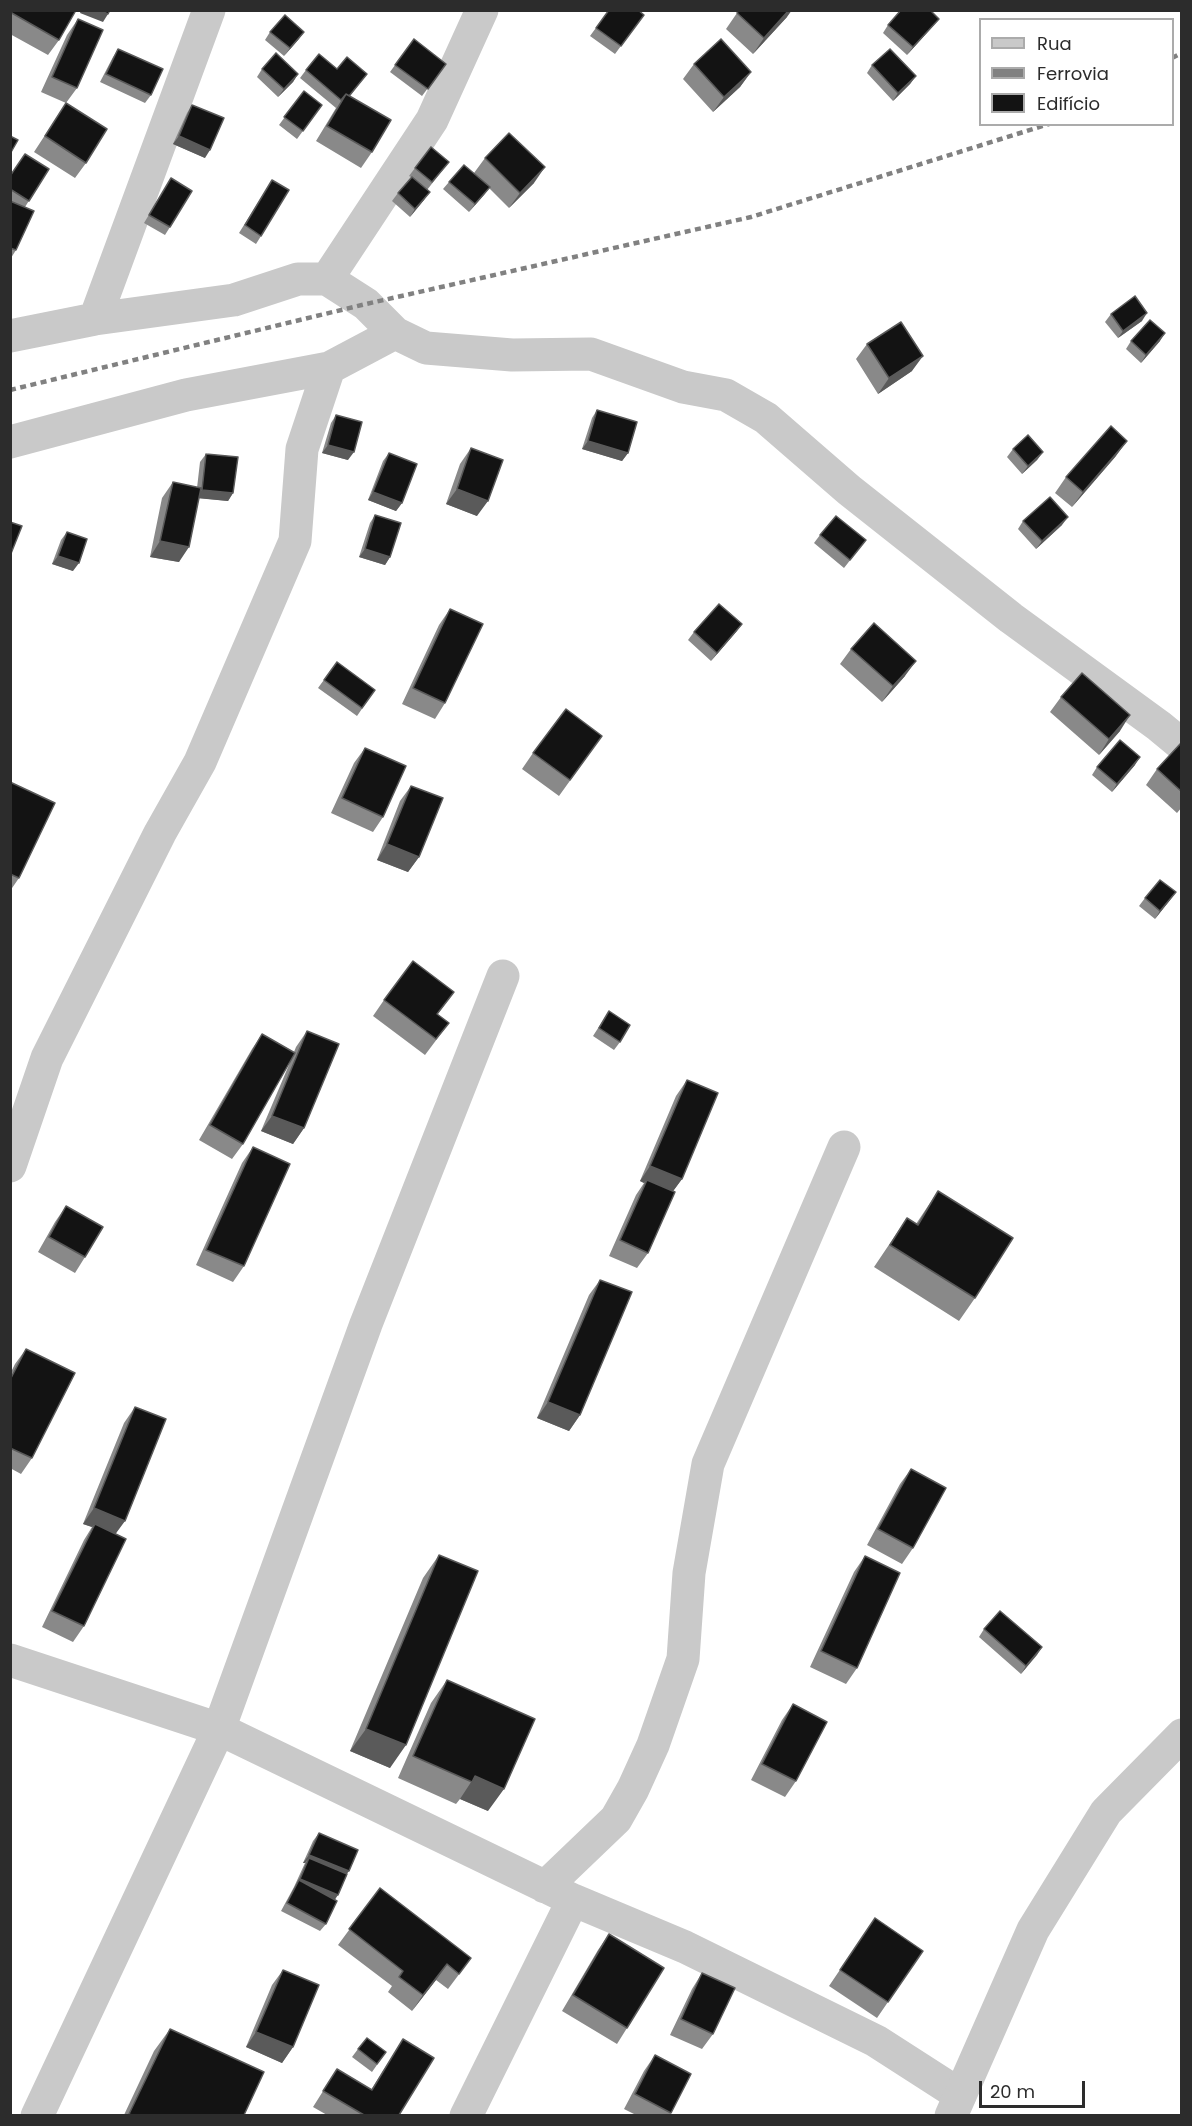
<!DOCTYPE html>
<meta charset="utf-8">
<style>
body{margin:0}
#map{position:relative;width:1192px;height:2126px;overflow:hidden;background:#fff;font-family:Poppins,sans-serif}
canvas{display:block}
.frame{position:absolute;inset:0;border:12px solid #2c2c2c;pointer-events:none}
.legend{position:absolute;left:979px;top:18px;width:195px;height:108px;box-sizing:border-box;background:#fff;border:2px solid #ababab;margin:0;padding:8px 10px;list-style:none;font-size:18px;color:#2c2c2c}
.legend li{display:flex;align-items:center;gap:12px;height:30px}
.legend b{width:30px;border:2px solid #ababab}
.scale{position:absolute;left:979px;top:2081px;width:106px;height:27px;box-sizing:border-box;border:3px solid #2c2c2c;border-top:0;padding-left:8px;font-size:18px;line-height:21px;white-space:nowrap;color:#2c2c2c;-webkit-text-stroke:4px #fff;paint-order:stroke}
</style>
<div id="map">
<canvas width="1192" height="2126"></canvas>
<div class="frame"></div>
<ul class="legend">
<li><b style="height:8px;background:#c9c9c9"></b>Rua</li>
<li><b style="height:8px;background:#818181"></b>Ferrovia</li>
<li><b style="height:16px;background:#131313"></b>Edifício</li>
</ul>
<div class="scale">20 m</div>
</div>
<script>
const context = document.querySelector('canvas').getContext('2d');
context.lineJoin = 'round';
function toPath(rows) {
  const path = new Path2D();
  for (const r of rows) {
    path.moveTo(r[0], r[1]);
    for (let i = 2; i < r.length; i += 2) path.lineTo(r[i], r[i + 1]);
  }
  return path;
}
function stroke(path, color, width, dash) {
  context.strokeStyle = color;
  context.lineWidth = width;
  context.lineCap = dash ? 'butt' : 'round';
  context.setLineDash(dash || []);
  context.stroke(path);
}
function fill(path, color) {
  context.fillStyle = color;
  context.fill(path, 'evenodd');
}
const minor = toPath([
 [327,279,432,120,482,10],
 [95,319,209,10],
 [10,336,95,319,234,300,298,279,327,279,366,304,395,333,426,348,512,355,591,354,683,387,726,395,766,418,849,490,1011,618,1159,726,1182,745],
 [10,442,186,395,329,368,395,333],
 [10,1166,47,1058,160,833,200,762,295,541,302,449,329,368],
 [10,1660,219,1729,573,1900,685,1947,876,2041,960,2095],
 [545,1887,616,1819,633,1789,653,1745,683,1659,689,1573,708,1464,844,1147],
 [37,2116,219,1729,366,1324,503,976],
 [466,2116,573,1900]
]);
const tertiary = toPath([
 [951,2116,1033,1930,1106,1812,1182,1735]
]);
const rail = toPath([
 [1172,58,1182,53],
 [10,390,366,304,751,217,1049,124]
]);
const wall = toPath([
 [10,10,59,40,48,55,10,34],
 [609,10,644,15,615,54,590,36],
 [737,13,787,17,753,54,726,29],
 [78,19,77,88,66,103,86,163,75,178,34,152,66,103,41,92,67,35],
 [939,19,933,26,907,55,883,33,888,25],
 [270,32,304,32,298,40,284,56,265,40],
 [414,39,446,64,422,96,390,72],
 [118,49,151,95,145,103,100,82,113,57],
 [694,64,751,72,740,87,713,112,683,79],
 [872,65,916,76,910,84,893,101,867,73],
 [262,69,298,74,293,82,278,97,257,77],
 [337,69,367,74,350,96,372,152,361,168,316,141,336,108,300,78,306,70],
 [304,91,322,105,297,139,279,125],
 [192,105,205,158,173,144,187,113],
 [485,158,534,183,509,208,489,188,469,212,443,189,449,182,474,173],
 [449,162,427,190,424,200,410,217,392,201,398,193,411,177,409,176,415,168],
 [49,169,25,207,16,250,11,258,10,176],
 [171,178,170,227,165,235,144,223],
 [272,180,261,236,256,244,239,233],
 [1111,314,1142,321,1118,338,1105,322],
 [1131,341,1160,341,1141,363,1126,349],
 [867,344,912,371,878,394,856,359],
 [597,410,628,453,622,461,582,449,592,418],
 [336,415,348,460,322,453,331,423],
 [471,448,477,516,446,504,460,464],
 [1013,449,1043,452,1037,460,1022,474,1007,457],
 [389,453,402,503,396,511,368,500,383,461],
 [206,454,233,493,228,501,199,498,179,562,150,557,162,498,173,482,197,488,200,462],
 [1116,456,1072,507,1055,493,1066,477],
 [375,515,390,557,385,565,359,557,370,523],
 [1023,521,1062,525,1036,549,1018,529],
 [67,532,73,571,52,564,61,540],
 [820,535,866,540,844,568,814,543],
 [450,609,445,703,435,719,402,704,439,625],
 [742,624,736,632,711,661,688,640,694,632],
 [851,649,905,676,882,702,840,664],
 [337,662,375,690,357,716,318,688],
 [1061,697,1120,731,1099,755,1050,712],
 [602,736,559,796,522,769,533,753],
 [1182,744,1182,807,1177,813,1146,785,1157,769],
 [365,748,383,817,373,832,331,813,354,763],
 [1135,765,1112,792,1092,775,1097,767],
 [10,782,19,878,10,891],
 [411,786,419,857,408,872,377,860,400,801],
 [1145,898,1170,900,1155,919,1139,906],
 [454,992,437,1015,449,1023,425,1055,373,1016,384,1000],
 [609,1011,620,1042,614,1050,593,1036],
 [307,1031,304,1128,293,1144,261,1131,291,1060,243,1144,232,1159,199,1140,252,1049,262,1034,294,1052,296,1047],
 [687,1080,682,1179,673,1191,648,1253,637,1268,609,1256,636,1195,644,1183,640,1181,676,1096],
 [253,1147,244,1266,233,1282,196,1265,242,1163],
 [938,1191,975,1298,959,1321,874,1267,907,1218,916,1224],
 [66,1206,85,1257,75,1273,38,1252,55,1222],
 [600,1280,580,1415,569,1431,537,1418,589,1295],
 [26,1349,32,1458,21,1474,10,1468,10,1374,15,1364],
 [135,1407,116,1534,84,1626,73,1642,42,1627,84,1540,92,1527,83,1524,124,1423],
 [911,1469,913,1548,902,1564,867,1545,900,1484],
 [439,1555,390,1768,350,1751,423,1578],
 [865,1556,857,1668,846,1684,810,1667,854,1572],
 [984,1629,1042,1647,1021,1674,979,1637],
 [447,1680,488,1811,460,1799,456,1804,398,1778,431,1703],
 [793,1704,796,1781,785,1797,751,1780,782,1720],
 [319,1833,347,1875,335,1900,326,1924,320,1931,281,1911,294,1887,305,1863,303,1863,313,1841],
 [380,1888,460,1973,448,1989,436,1980,412,2011,388,1992,392,1986,338,1945],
 [875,1918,923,1951,877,2018,829,1986],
 [609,1934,627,2028,617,2044,562,2011,598,1950],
 [283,1970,293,2047,282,2063,246,2047,272,1985],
 [702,1973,713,2034,702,2049,670,2035,692,1989],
 [170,2029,244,2115,124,2115,154,2051],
 [403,2039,399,2115,327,2115,313,2107,337,2069,371,2090,393,2055],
 [358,2049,386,2052,372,2072,352,2057],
 [655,2055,671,2113,669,2115,636,2115,624,2109,644,2071]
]);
const shadedWall = toPath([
 [81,10,99,10,108,14,103,22,80,13],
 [789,10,792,10,787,17,753,54,764,38],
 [939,19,933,26,907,55,913,47],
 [304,32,298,40,284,56,290,48],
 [751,72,740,87,713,112,724,97],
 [298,74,293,82,278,97,284,89],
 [916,76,910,84,893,101,898,93],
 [179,136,210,150,205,158,173,144],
 [545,167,534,183,509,208,520,193],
 [490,187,484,195,469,212,475,204],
 [430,192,424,200,410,217,415,209],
 [1147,313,1142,321,1118,338,1123,331],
 [1165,333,1160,341,1141,363,1146,355],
 [923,356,912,371,878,394,889,378],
 [588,441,628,453,622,461,582,449],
 [1127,441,1116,456,1072,507,1083,492],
 [328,445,354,452,348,460,322,453],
 [1043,452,1037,460,1022,474,1028,466],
 [457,489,488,501,477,516,446,504],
 [202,490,233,493,228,501,196,498],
 [373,492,402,503,396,511,368,500],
 [1068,517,1062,525,1036,549,1042,541],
 [160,541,189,547,179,562,150,557],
 [365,549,390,557,385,565,359,557],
 [58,556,79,563,73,571,52,564],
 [742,624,736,632,711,661,717,653],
 [916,661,905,676,882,702,893,686],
 [1130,715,1120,731,1099,755,1109,739],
 [1140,757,1135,765,1112,792,1117,784],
 [387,844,419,857,408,872,377,860],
 [1176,892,1170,900,1155,919,1160,911],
 [272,1116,304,1128,293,1144,261,1131],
 [650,1166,682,1179,671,1194,647,1180,644,1183,640,1181],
 [548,1402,580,1415,569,1431,537,1418],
 [94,1508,125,1521,114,1536,95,1524,92,1527,83,1524],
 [1042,1647,1037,1655,1021,1674,1026,1666],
 [366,1729,406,1745,390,1768,350,1751],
 [475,1776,504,1789,488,1811,460,1799],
 [309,1855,349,1871,343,1879,309,1858,305,1863,303,1863],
 [300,1879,338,1895,332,1903,295,1888],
 [447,1964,436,1980,412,2011,423,1995],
 [256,2032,293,2047,282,2063,246,2047]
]);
const building = toPath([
 [10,10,73,10,75,12,59,40,10,12,10,10],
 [99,10,110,10,108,14,99,10],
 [609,10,638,10,644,15,621,46,596,28,609,10],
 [739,10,789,10,764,38,737,13,739,10],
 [901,10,930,10,939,19,913,47,888,25,901,10],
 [285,15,304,32,290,48,270,32,285,15],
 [78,19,103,30,77,88,52,77,78,19],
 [414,39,446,64,428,89,395,65,414,39],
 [721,39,751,72,724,97,694,64,721,39],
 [118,49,163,69,151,95,106,74,118,49],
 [890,49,916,76,898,93,872,65,890,49],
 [276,53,298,74,284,89,262,69,276,53],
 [319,54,337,69,347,57,367,74,349,96,346,94,341,100,306,70,319,54],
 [304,91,322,105,303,131,284,117,304,91],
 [346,94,391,120,372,152,327,126,346,94],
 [66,103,107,129,86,163,45,136,66,103],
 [192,105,224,118,210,150,179,136,192,105],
 [509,133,545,167,520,193,485,158,509,133],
 [10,136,18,140,10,154,10,136],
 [431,147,449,162,432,182,415,168,431,147],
 [25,154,49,169,29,201,10,189,10,176,25,154],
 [464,165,490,187,475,204,449,182,464,165],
 [412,177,430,192,415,209,398,193,412,177],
 [171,178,192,191,170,227,149,215,171,178],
 [272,180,289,190,261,236,245,225,272,180],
 [10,201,34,211,16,250,10,248,10,201],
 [1135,296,1147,313,1123,331,1111,314,1135,296],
 [1150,320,1165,333,1146,355,1131,341,1150,320],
 [901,322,923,356,889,378,867,344,901,322],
 [597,410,637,422,628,453,588,441,597,410],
 [336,415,362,422,354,452,328,445,336,415],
 [1111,426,1127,441,1083,492,1066,477,1111,426],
 [1028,435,1043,452,1028,466,1013,449,1028,435],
 [471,448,503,460,488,501,457,489,471,448],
 [389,453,417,464,402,503,373,492,389,453],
 [206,454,238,457,233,493,202,490,206,454],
 [173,482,201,488,189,547,160,541,173,482],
 [1050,497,1068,517,1042,541,1023,521,1050,497],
 [375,515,401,523,390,557,365,549,375,515],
 [836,516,866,540,850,560,820,535,836,516],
 [10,522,22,526,10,556,10,522],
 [67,532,87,539,79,563,58,556,67,532],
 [719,604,742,624,717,653,694,632,719,604],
 [450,609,483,624,445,703,413,688,450,609],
 [874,623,916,661,893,686,851,649,874,623],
 [337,662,375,690,362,708,324,680,337,662],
 [1082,673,1130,715,1109,739,1061,697,1082,673],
 [566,709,602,736,570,780,533,753,566,709],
 [1120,740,1140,757,1117,784,1097,767,1120,740],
 [1181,743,1182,744,1182,792,1157,769,1181,743],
 [365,748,406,766,383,817,342,798,365,748],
 [10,782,55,803,19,878,10,874,10,782],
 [411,786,443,798,419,857,387,844,411,786],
 [1160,880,1176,892,1160,911,1145,898,1160,880],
 [413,961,454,992,437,1014,449,1023,436,1039,384,1000,413,961],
 [609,1011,630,1025,620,1042,599,1028,609,1011],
 [307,1031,339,1044,304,1128,272,1116,307,1031],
 [262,1034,295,1053,243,1144,210,1125,262,1034],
 [687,1080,718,1093,682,1179,650,1166,687,1080],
 [253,1147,290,1164,244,1266,206,1250,253,1147],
 [647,1180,675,1192,648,1253,620,1240,647,1180],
 [938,1191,1013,1238,975,1298,890,1245,907,1218,918,1225,938,1191],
 [66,1206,103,1227,85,1257,49,1237,66,1206],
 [600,1280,632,1292,580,1415,548,1402,600,1280],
 [26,1349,75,1373,32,1458,10,1448,10,1380,26,1349],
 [135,1407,166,1419,125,1521,94,1508,135,1407],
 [911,1469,946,1488,913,1548,878,1529,911,1469],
 [95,1524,126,1539,84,1626,52,1611,95,1524],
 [439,1555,478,1571,406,1745,366,1729,439,1555],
 [865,1556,900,1573,857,1668,821,1651,865,1556],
 [1000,1611,1042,1647,1026,1666,984,1629,1000,1611],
 [447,1680,535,1719,504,1789,475,1776,472,1782,413,1756,447,1680],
 [793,1704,827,1722,796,1781,762,1764,793,1704],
 [319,1833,358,1850,349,1871,309,1855,319,1833],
 [309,1858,347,1874,338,1895,300,1879,309,1858],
 [299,1880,337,1901,326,1924,287,1903,299,1880],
 [380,1888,471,1958,459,1974,447,1964,423,1995,399,1977,403,1971,349,1929,380,1888],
 [875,1918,923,1951,888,2002,840,1970,875,1918],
 [609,1934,664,1968,627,2028,573,1995,609,1934],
 [283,1970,319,1985,293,2047,256,2032,283,1970],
 [702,1973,735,1988,713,2034,681,2019,702,1973],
 [170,2029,264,2072,244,2115,132,2115,129,2114,170,2029],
 [367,2038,386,2052,377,2064,358,2049,367,2038],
 [403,2039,434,2058,399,2115,364,2115,323,2091,337,2069,372,2090,403,2039],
 [655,2055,691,2074,671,2113,635,2094,655,2055]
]);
stroke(minor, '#c9c9c9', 33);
stroke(tertiary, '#c9c9c9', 33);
stroke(rail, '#818181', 4.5, [6, 4.5]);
fill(wall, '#898989');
fill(shadedWall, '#5a5a5a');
fill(building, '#131313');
stroke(building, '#5a5a5a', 1.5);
</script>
